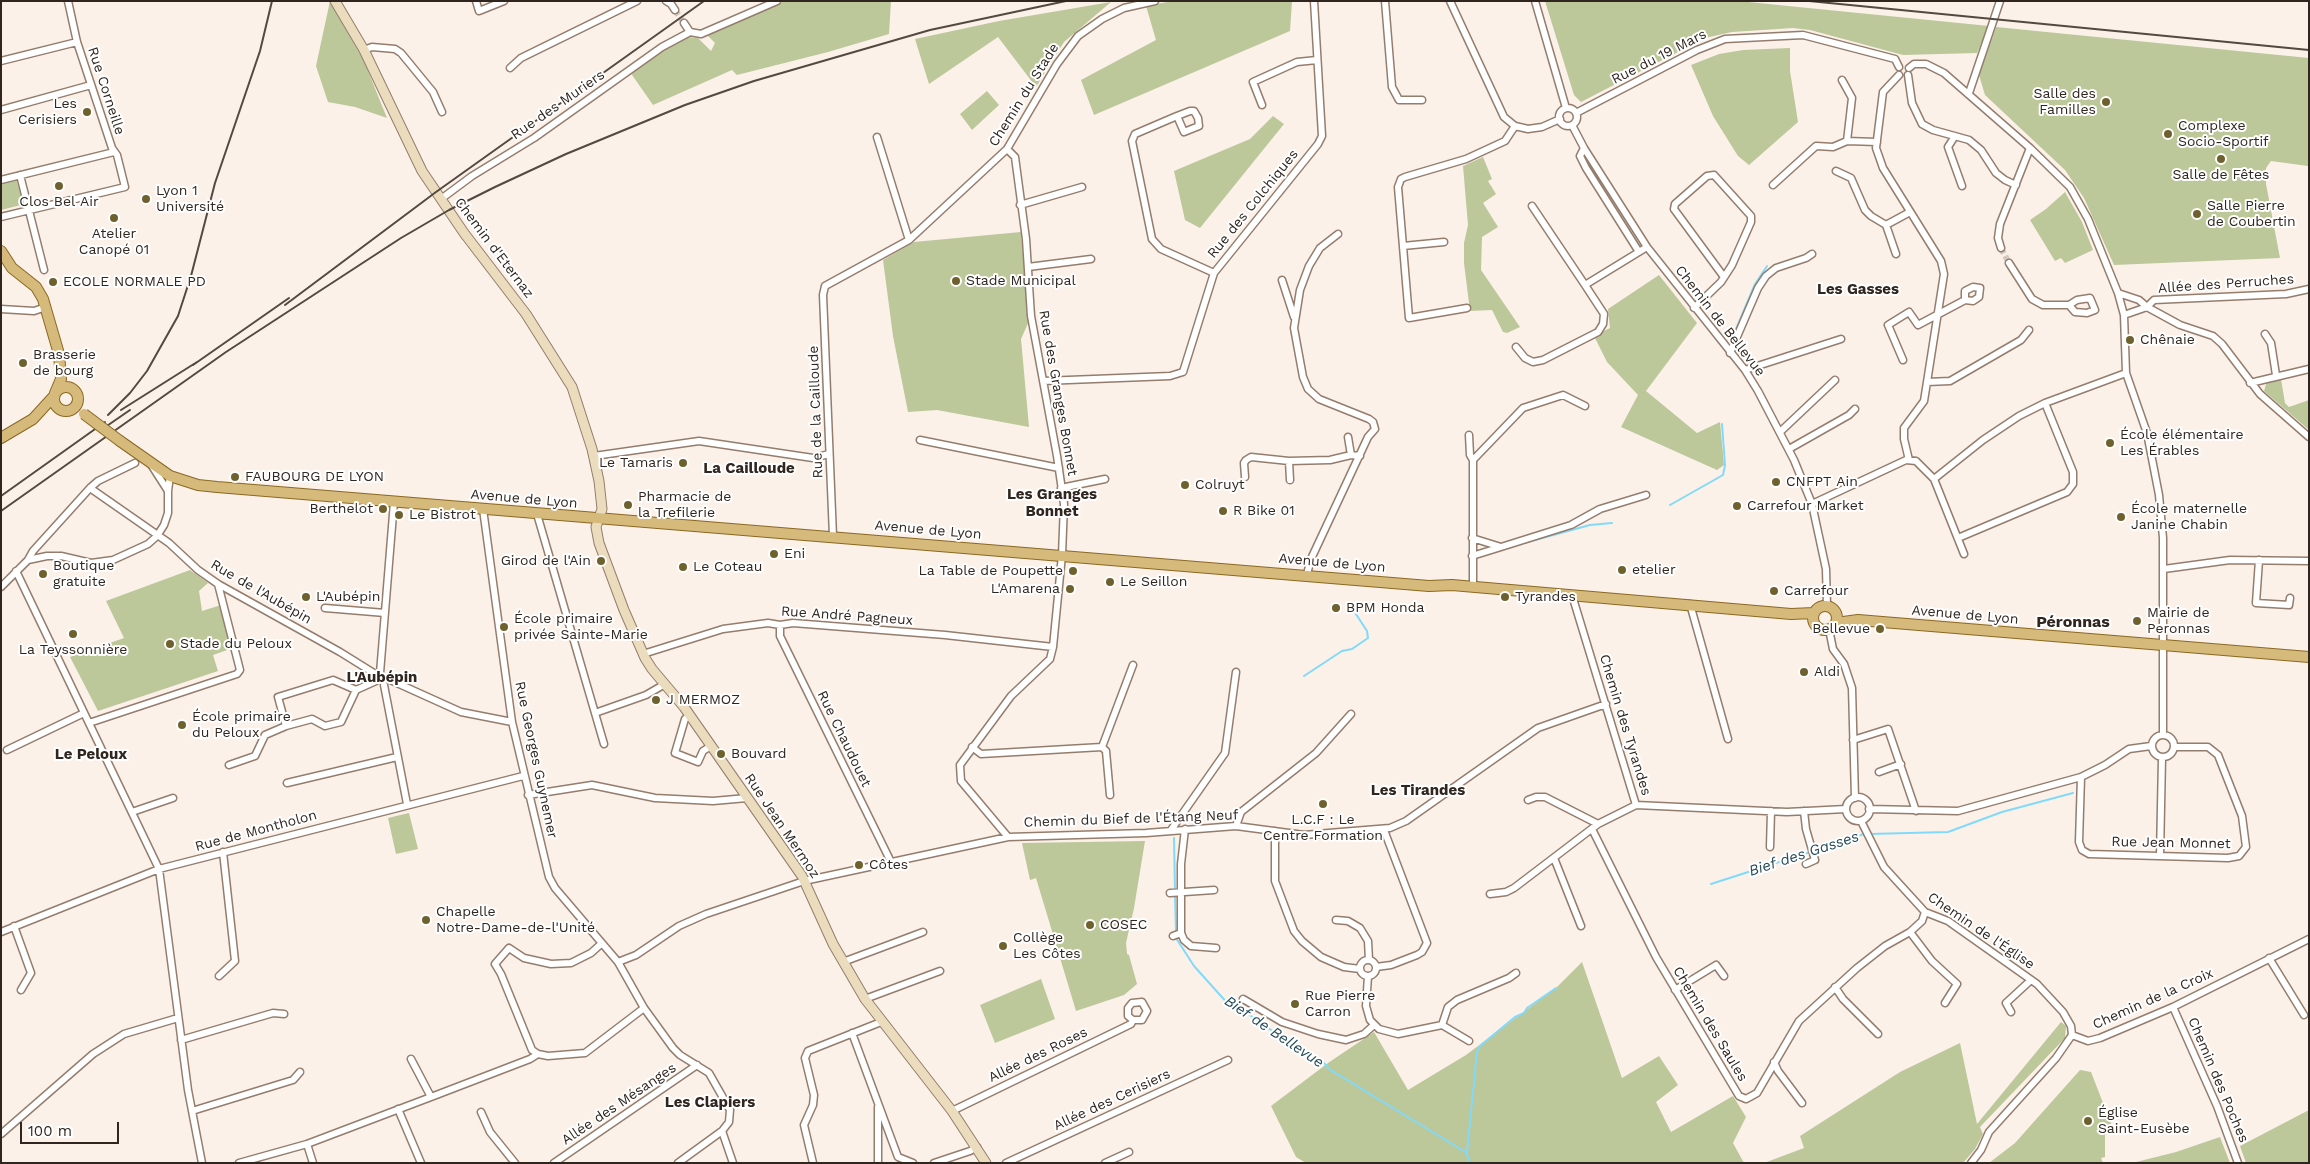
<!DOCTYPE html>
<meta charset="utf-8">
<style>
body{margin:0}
#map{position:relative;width:2310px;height:1164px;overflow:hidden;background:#fbf1e9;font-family:"Work Sans",sans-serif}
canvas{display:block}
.frame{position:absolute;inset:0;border:2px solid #30261f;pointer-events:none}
.scale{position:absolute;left:20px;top:1122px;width:99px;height:22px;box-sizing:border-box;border:2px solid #30261f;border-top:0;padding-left:6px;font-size:15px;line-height:18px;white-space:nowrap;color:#30261f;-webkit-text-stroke:4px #fff;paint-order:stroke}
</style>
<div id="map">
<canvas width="2310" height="1164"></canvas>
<div class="frame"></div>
<div class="scale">100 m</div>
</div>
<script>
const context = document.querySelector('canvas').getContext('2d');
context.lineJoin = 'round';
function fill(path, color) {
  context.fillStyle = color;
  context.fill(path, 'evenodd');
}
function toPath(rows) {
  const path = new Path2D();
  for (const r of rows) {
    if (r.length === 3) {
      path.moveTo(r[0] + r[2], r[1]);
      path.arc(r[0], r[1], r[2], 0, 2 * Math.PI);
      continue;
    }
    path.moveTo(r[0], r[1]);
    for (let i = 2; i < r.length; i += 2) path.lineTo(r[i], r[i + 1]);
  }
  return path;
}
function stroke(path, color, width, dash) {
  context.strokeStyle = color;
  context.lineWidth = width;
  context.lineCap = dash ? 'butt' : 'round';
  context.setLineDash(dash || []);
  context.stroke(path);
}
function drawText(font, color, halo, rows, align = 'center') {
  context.font = font + ' "Work Sans",sans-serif';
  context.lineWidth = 4;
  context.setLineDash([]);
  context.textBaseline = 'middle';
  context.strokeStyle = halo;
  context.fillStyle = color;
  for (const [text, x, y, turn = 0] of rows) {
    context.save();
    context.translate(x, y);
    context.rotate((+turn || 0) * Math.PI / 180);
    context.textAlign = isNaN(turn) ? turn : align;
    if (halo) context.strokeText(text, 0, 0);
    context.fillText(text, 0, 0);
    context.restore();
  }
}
const green = toPath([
 [330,1,364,61,387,118,355,107,328,102,316,66],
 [785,1,891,1,889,34,828,52,737,75,732,70,653,105,630,72,667,47,687,37,698,38,711,51,715,43,707,35],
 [1173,1,1292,1,1290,31,1094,115,1081,80,1156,40,1146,6],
 [1545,1,1738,1,1989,26,1977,53,1903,55,1810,30,1793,28,1732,32,1705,38,1581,102,1574,95],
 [1111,2,1064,42,1036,87,998,37,929,84,915,39,999,21],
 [1996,27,2309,58,2309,169,2308,166,2271,161,2266,168,2266,184,2280,258,2114,265,2084,198,2065,170,1985,95,1979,75],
 [1790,48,1790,71,1798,122,1749,165,1738,156,1713,116,1691,65,1719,54,1743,50],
 [987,91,999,105,972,130,960,114],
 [1273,116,1284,124,1200,228,1185,220,1174,171,1250,139],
 [1483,157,1492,179,1488,181,1496,194,1483,203,1498,227,1482,237,1481,270,1520,327,1507,333,1503,332,1492,310,1470,311,1464,263,1464,243,1468,225,1463,166],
 [16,179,23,201,21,205,1,210,1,182],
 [2065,192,2082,222,2093,250,2065,263,2061,258,2055,261,2030,220,2046,209],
 [1021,232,1029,321,1021,339,1029,427,937,410,908,412,893,336,883,260,914,242],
 [1659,275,1697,323,1646,391,1697,433,1720,422,1724,465,1717,470,1621,427,1638,395,1607,362,1594,336,1610,328,1608,309],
 [2281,379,2285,403,2289,407,2309,400,2309,430,2264,391,2267,381],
 [190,570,208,583,199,591,202,611,221,605,233,648,213,655,218,671,98,711,70,657,124,638,106,601],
 [409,813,418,849,396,854,388,818],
 [1145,841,1134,908,1126,943,1127,954,1129,955,1137,984,1124,995,1076,1011,1036,878,1030,880,1022,843],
 [1582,962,1622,1078,1659,1056,1678,1085,1656,1102,1671,1132,1733,1096,1746,1117,1733,1143,1744,1163,1306,1163,1296,1157,1271,1106,1328,1063,1374,1032,1408,1090,1466,1055,1557,987],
 [1041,979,1055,1019,995,1043,980,1005],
 [2061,1022,2066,1026,2065,1038,1980,1127,1983,1134,1975,1149,1963,1163,1764,1163,1804,1148,1800,1136,1900,1072,1960,1043,1977,1124],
 [2080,1070,2091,1072,2114,1131,2105,1135,2105,1157,2101,1158,2103,1163,1989,1163,2015,1143],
 [2309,1110,2309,1163,2246,1163,2240,1146],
 [2220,1137,2230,1163,2132,1163,2176,1152]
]);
const stream = toPath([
 [1731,341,1755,284,1767,266],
 [1670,505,1723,475,1725,465,1722,424],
 [1524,543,1590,525,1612,523],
 [1304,676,1342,651,1352,649,1368,638,1367,631,1352,608],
 [1869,834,1948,832,2002,812,2073,793],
 [1174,838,1175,891],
 [1814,850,1864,834],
 [1711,884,1810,852],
 [1175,895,1176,933],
 [1176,938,1194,966,1229,1005,1244,1011,1298,1049,1324,1063,1329,1069,1467,1153,1469,1163],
 [1467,1153,1477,1051,1481,1045,1515,1017,1524,1013,1527,1008,1556,988]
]);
const streetTunnel = toPath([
 [675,10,684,23],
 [2001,248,2009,263]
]);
const street = toPath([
 [476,1,479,11,504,1],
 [666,1,671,4,675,10],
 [1385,1,1392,87,1399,100,1422,100],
 [1450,1,1504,117,1515,126,1528,129,1542,127,1560,119],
 [1535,1,1566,108],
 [684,23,690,32,701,34,777,1],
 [364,50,372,47,395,49,401,53,433,92,442,112],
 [1,61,77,42],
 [510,68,521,58,637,1],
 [1909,68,1914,64,1926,64,1944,73,2030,148,2070,187,2088,219,2118,293,2124,315,2126,373,2147,433,2159,495,2163,538,2163,735],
 [1899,75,1883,92,1876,148,1883,168,1941,261,1944,274,1924,401,1904,428,1904,439,1909,460],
 [1908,75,1912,103,1922,124,1933,130,1969,140,1981,150,1996,173,2005,180,2016,185],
 [1842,80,1852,98,1847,141],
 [1969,93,2000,1],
 [1262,105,1253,82,1297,62,1317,60],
 [1568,117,9],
 [1,110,91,85],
 [1576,113,1697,50,1725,39,1803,35,1895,59,1899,67],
 [1177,116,1184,132,1199,126,1198,118,1194,111,1190,111,1177,116,1135,134,1132,141,1152,239,1161,249,1214,273],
 [1572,125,1584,148,1647,247,1745,370,1758,391,1794,460,1812,504,1826,569,1827,606],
 [1955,136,1948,147,1962,186],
 [877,137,909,240],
 [1584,148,1580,156,1586,168,1639,252],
 [1007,149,1015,157,1026,239,1031,316,1057,456,1064,504,1062,555,1053,647,1050,659,1011,696,960,765,961,781,1008,837],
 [1836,171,1851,178,1865,210,1871,216,1886,225],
 [20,175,44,270],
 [1,180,114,152],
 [1773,185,1816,146,1833,147,1847,141,1877,142],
 [441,199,472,176,534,138,662,47,690,32],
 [1020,205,1082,187],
 [1532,206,1585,285,1647,247],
 [1,217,125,187,117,155,112,148,77,42,68,1],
 [1403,246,1444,242],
 [2001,248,1998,238,2000,224,2030,148],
 [1896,254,1886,225,1910,212],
 [2009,263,2032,299,2043,305,2069,305,2075,312,2087,313,2095,310,2090,298,2077,300,2069,305],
 [1028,267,1091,259],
 [1282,280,1294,317],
 [2118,293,2139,300,2147,307,2180,325,2213,336,2222,344,2260,394,2309,437],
 [1467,308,1409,318,1398,187,1401,179,1405,177,1466,159,1505,141,1515,126],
 [1694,308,1721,282,1732,265,1751,222,1751,216,1714,175,1707,176,1675,204,1674,209,1724,277],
 [1,309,34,311,46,307],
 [2124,315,2147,307,2154,300,2286,294,2309,289],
 [2265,334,2271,343,2276,375],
 [1516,347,1525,358,1533,362,1543,360,1598,332,1603,324,1604,314,1585,285],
 [1730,353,1758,288,1766,276,1776,268,1806,258,1812,254],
 [1903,360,1888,325,1909,312,1918,325,1965,300,1973,301,1979,297,1980,288,1973,287,1965,291,1965,300],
 [1745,370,1841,339],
 [1043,381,1170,376,1183,372,1214,273,1318,144,1322,136,1314,1],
 [1927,382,1950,381,2021,340,2029,330],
 [2250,383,2309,369],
 [1780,432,1835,380],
 [1469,435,1470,455,1473,460,1473,586],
 [1348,437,1351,455],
 [920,440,1059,468],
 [1789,449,1849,415,1855,409],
 [594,456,699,441,813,458,829,454],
 [1473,460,1523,408,1563,395,1585,406],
 [1289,461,1290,480],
 [152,466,168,491],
 [1245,477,1244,463,1246,460,1251,457,1289,461,1330,460,1351,455,1360,456],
 [1934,479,1964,554],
 [90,488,169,543,198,570,218,584,340,652,377,675],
 [1061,488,1105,479],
 [1812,504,1906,460,1916,461,1934,479,1983,440,2019,416,2045,403,2126,373],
 [483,509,512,722,549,877,555,888,618,962,644,1008,673,1048,680,1055,709,1073,730,1110,729,1122,722,1131,678,1163],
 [537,514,604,744],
 [833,536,823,295,825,286,909,240,1007,149,1057,64,1078,36,1102,19,1124,8,1155,1],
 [1472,538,1501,547,1571,525,1600,509,1646,495],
 [1958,538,2067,492,2073,484,2073,472,2045,403],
 [1472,556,1501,547],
 [28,560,33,551,90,488,98,481,135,463],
 [2259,560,2256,603,2289,605,2290,598],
 [2164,569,2230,560,2309,561],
 [16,571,159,869,188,1090,202,1163],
 [1307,574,1311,559,1368,437,1375,429,1373,422,1369,419,1319,399,1308,389,1303,377,1294,328,1300,290,1309,266,1320,248,1338,234],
 [1,587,28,560,47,556,61,556,91,563,113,560,148,544,157,536,164,525,168,513,168,491,170,476],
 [1572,595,1636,805,1787,812,1846,809],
 [1690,604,1728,739],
 [325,608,385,613],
 [780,625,780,636,891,862],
 [1829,629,1833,649,1844,664,1852,688,1855,798],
 [643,654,723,629,768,623,780,625,793,623,945,635,1053,647],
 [380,673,394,502],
 [388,679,461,712,512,722],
 [384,685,407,804],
 [595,713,646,695,665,684],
 [690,715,685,719,675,753,698,762,703,751,711,746],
 [89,723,237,674,240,670,218,584],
 [286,726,278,697,333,680,356,690],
 [2163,746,11],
 [1853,740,1888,729,1916,811],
 [972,747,981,754,1102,747,1106,751,1110,795],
 [1102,747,1133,665],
 [7,750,84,713],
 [229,765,255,756,265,735,286,726,312,719,325,726,341,722,356,690,376,681],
 [1879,772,1901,764],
 [2081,777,2079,842,2082,850,2089,854,2228,858,2239,856,2246,847,2242,816,2218,755,2208,747,2174,747],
 [287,783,397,757],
 [528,795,592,785,655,798,713,801,747,798],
 [1858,809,12],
 [1528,800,1536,797,1545,797,1598,824],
 [1869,809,1958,811,2081,777,2105,765,2129,749,2151,746],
 [1804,811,1806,829,1815,860,1806,864],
 [132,812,173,798],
 [1861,821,1884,867,1925,912,1948,921,2037,984,2063,1012,2071,1026,2072,1035],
 [1236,826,1241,812,1316,753,1351,714],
 [1185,829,1181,864,1181,933,1184,940,1191,946,1216,948],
 [1592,829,1656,957,1739,1096,1746,1099,1757,1093,1799,1021,1857,968,1885,946,1910,932,1922,921,1925,912],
 [1171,830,1225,753,1236,672],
 [1275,831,1275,881,1294,931,1302,941,1321,957,1344,967,1360,969],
 [1770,847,1771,811],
 [2160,856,2162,758],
 [1554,858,1581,926],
 [1170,893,1214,890],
 [1490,894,1506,892,1514,888,1598,824,1636,805],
 [1336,920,1348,921,1360,928,1368,941,1369,960],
 [14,926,31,973,21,990],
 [1,932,159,869,523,776],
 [1910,932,1932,961,1957,984,1945,1003],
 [1173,936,1181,933],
 [601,944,591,953,571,963,551,964,524,958,509,948,495,964,501,974,532,1050,538,1054,548,1056,585,1053,644,1008],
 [2269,958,2304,1015],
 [1368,968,8],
 [618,962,636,955,679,926,706,914,804,881,1008,837,1146,833,1236,826,1304,835,1390,828,1406,821,1538,728,1606,704],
 [843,962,923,932],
 [1376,967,1391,965,1417,955,1422,952,1427,943,1384,830],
 [219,976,235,961,223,852],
 [1368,976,1366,1006,1370,1020,1379,1029,1398,1034,1442,1025,1469,1041],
 [1835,987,1843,999,1878,1034],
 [1675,990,1716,965,1724,976],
 [865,999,940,971],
 [1243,999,1282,1022,1318,1034,1346,1040,1364,1034,1374,1025],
 [2173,1007,2217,1106,2238,1163],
 [2011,1012,2006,1003,2031,980],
 [1442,1025,1448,1007,1457,1000,1509,978,1516,973],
 [852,1033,898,1157,913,1163],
 [181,1040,273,1013,284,1014],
 [411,1059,431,1097,530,1059,538,1054],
 [1774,1062,1778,1071,1802,1103],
 [398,1109,421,1163],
 [192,1111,293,1080,300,1072],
 [952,1111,1131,1024,1133,1020,1142,1020,1147,1011,1142,1002,1132,1003,1128,1008,1128,1016,1133,1020],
 [481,1112,490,1132,515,1163],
 [722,1131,733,1163],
 [1,1134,93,1054,124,1034,178,1018],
 [307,1144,313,1163],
 [239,1163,307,1144,431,1097],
 [554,1163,697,1065],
 [813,1163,804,1125,813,1105,814,1095,805,1058,808,1051,881,1022],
 [878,1163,878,1107],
 [934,1163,970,1151,977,1147],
 [1006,1163,1228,1060],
 [1105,1163,1129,1152],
 [1971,1163,1981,1150,1989,1132,2056,1058,2072,1035,2088,1041,2100,1038,2173,1007,2309,939]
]);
const secondary = toPath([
 [335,1,364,50,422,171,464,233,526,314,572,387,592,449,599,481,602,509,596,527,599,543,624,610,645,658,652,669,684,707,802,876,833,944,865,999,952,1111,986,1163]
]);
const primary = toPath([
 [1,251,12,268,36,287,43,299,59,354,61,379,55,393],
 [66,399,12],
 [1,438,33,419,54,396],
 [120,441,170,476,198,485,217,487,1429,586,1452,585,1791,614,1814,613],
 [1825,618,12],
 [1836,623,1858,620,2309,657]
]);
const rail = toPath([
 [1809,1,2309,50],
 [285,305,436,192,704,1],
 [193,365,289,298],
 [121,410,197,362],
 [108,415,130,393,147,371,178,316,191,276,215,183,260,51,272,1],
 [101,430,130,410],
 [1,496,105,422],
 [1,511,226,352,401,238,449,210,495,187,566,154,685,105,754,81,930,30,1066,1]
]);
const primaryBridge = toPath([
 [84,414,120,441]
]);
const markers = [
 [2106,102,5,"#6f612e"],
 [87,112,5,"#6f612e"],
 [2168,134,5,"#6f612e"],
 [2221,159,5,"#6f612e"],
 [59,186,5,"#6f612e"],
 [146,199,5,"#6f612e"],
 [2197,214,5,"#6f612e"],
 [114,218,5,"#6f612e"],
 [956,281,5,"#6f612e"],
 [53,282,5,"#6f612e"],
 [2130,340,5,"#6f612e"],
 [23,363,5,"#6f612e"],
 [2110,443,5,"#6f612e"],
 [683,463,5,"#6f612e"],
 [235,477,5,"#6f612e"],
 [1776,482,5,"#6f612e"],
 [1185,485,5,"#6f612e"],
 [628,505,5,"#6f612e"],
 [1737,506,5,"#6f612e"],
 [383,509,5,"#6f612e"],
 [1223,511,5,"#6f612e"],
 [399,515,5,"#6f612e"],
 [2121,517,5,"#6f612e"],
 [774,554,5,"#6f612e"],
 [601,561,5,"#6f612e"],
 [683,567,5,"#6f612e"],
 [1622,570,5,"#6f612e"],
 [1073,571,5,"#6f612e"],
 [43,574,5,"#6f612e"],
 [1110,582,5,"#6f612e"],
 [1070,589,5,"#6f612e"],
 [1774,591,5,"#6f612e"],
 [306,597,5,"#6f612e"],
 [1505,597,5,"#6f612e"],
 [1336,608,5,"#6f612e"],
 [2137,621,5,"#6f612e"],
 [504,627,5,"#6f612e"],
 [1880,629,5,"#6f612e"],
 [73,634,5,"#6f612e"],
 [170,644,5,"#6f612e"],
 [1804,672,5,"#6f612e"],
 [656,700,5,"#6f612e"],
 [182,725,5,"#6f612e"],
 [721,754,5,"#6f612e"],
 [1323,804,5,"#6f612e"],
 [859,865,5,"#6f612e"],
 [426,920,5,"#6f612e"],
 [1090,925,5,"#6f612e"],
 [1003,946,5,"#6f612e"],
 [1295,1004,5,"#6f612e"],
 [2088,1121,5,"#6f612e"]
];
const streetNames = [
 ["Rue du 19 Mars",1659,57,-27],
 ["Rue Corneille",106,91,72],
 ["Chemin du Stade",1024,95,-58],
 ["Rue des Muriers",558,105,-35],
 ["Rue des Colchiques",1253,204,-51],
 ["Chemin d'Eternaz",494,248,53],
 ["Allée des Perruches",2226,284,-4],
 ["Chemin de Bellevue",1720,321,52],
 ["Rue des Granges Bonnet",1058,393,80],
 ["Rue de la Cailloude",816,412,-92],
 ["Avenue de Lyon",524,499,5],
 ["Avenue de Lyon",928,530,5],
 ["Avenue de Lyon",1332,563,5],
 ["Rue de l'Aubépin",261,592,30],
 ["Avenue de Lyon",1965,615,5],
 ["Rue André Pagneux",847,616,4],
 ["Chemin des Tyrandes",1625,725,73],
 ["Rue Chaudouet",844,739,64],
 ["Rue Georges Guynemer",536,760,78],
 ["Chemin du Bief de l'Étang Neuf",1131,819,-2],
 ["Rue Jean Mermoz",782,826,56],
 ["Rue de Montholon",256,831,-15],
 ["Rue Jean Monnet",2171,843,1],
 ["Chemin de l'Église",1981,931,34],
 ["Chemin de la Croix",2153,999,-24],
 ["Chemin des Saules",1710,1024,59],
 ["Allée des Roses",1038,1055,-26],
 ["Chemin des Poches",2218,1080,67],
 ["Allée des Cerisiers",1112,1100,-25],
 ["Allée des Mésanges",619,1104,-34]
];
const poiNames = [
 ["Salle des",2096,94,"right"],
 ["Familles",2096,110,"right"],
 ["Les",77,104,"right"],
 ["Cerisiers",77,120,"right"],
 ["Complexe",2178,126],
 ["Socio-Sportif",2178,142],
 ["Salle de Fêtes",2221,175,"center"],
 ["Lyon 1",156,191],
 ["Université",156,207],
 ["Clos Bel Air",59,202,"center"],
 ["Salle Pierre",2207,206],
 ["de Coubertin",2207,222],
 ["Atelier",114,234,"center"],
 ["Canopé 01",114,250,"center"],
 ["Stade Municipal",966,281],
 ["ECOLE NORMALE PD",63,282],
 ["Chênaie",2140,340],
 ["Brasserie",33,355],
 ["de bourg",33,371],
 ["École élémentaire",2120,435],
 ["Les Érables",2120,451],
 ["Le Tamaris",673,463,"right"],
 ["FAUBOURG DE LYON",245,477],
 ["CNFPT Ain",1786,482],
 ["Colruyt",1195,485],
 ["Pharmacie de",638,497],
 ["la Trefilerie",638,513],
 ["Carrefour Market",1747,506],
 ["Berthelot",373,509,"right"],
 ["École maternelle",2131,509],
 ["Janine Chabin",2131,525],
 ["R Bike 01",1233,511],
 ["Le Bistrot",409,515],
 ["Eni",784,554],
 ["Girod de l'Ain",591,561,"right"],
 ["Boutique",53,566],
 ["gratuite",53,582],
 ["Le Coteau",693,567],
 ["etelier",1632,570],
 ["La Table de Poupette",1063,571,"right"],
 ["Le Seillon",1120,582],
 ["L'Amarena",1060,589,"right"],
 ["Carrefour",1784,591],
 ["L'Aubépin",316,597],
 ["Tyrandes",1515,597],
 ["BPM Honda",1346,608],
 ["Mairie de",2147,613],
 ["Peronnas",2147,629],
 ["École primaire",514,619],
 ["privée Sainte-Marie",514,635],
 ["Bellevue",1870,629,"right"],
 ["Stade du Peloux",180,644],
 ["La Teyssonnière",73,650,"center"],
 ["Aldi",1814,672],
 ["J MERMOZ",666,700],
 ["École primaire",192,717],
 ["du Peloux",192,733],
 ["Bouvard",731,754],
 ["L.C.F : Le",1323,820,"center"],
 ["Centre Formation",1323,836,"center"],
 ["Côtes",869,865],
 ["Chapelle",436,912],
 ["Notre-Dame-de-l'Unité",436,928],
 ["COSEC",1100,925],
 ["Collège",1013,938],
 ["Les Côtes",1013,954],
 ["Rue Pierre",1305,996],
 ["Carron",1305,1012],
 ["Église",2098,1113],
 ["Saint-Eusèbe",2098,1129]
];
const neighbourhoodNames = [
 ["Les Gasses",1858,290],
 ["La Cailloude",749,469],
 ["Les Granges",1052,495],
 ["Bonnet",1052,512],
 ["L'Aubépin",382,678],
 ["Le Peloux",91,755],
 ["Les Tirandes",1418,791],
 ["Les Clapiers",710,1103]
];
const waterNames = [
 ["Bief des Gasses",1804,854,-18],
 ["Bief de Bellevue",1274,1032,34]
];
const quarterNames = [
 ["Péronnas",2073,622]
];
fill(green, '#bcc79a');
stroke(stream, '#82dafa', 2);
stroke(streetTunnel, '#d2c8c1', 6, [6, 3]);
stroke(street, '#947d6d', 9);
stroke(secondary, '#947d6d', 11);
stroke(primary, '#8a6822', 12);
stroke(street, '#fff', 6);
stroke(secondary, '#ebdcbd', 9);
stroke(primary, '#d6ba7b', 10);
stroke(rail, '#534941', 2);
stroke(primaryBridge, '#8a6822', 12, []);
stroke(primaryBridge, '#d6ba7b', 10);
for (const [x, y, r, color] of markers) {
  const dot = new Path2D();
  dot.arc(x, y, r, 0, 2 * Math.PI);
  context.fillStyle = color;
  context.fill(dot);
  stroke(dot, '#fff', 2);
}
drawText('14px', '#30261f', '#fff', streetNames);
drawText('14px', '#30261f', '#fff', poiNames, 'left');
drawText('bold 15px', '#30261f', '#fff', neighbourhoodNames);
drawText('italic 15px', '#254c5a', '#fff', waterNames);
drawText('bold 16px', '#30261f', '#fff', quarterNames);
</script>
